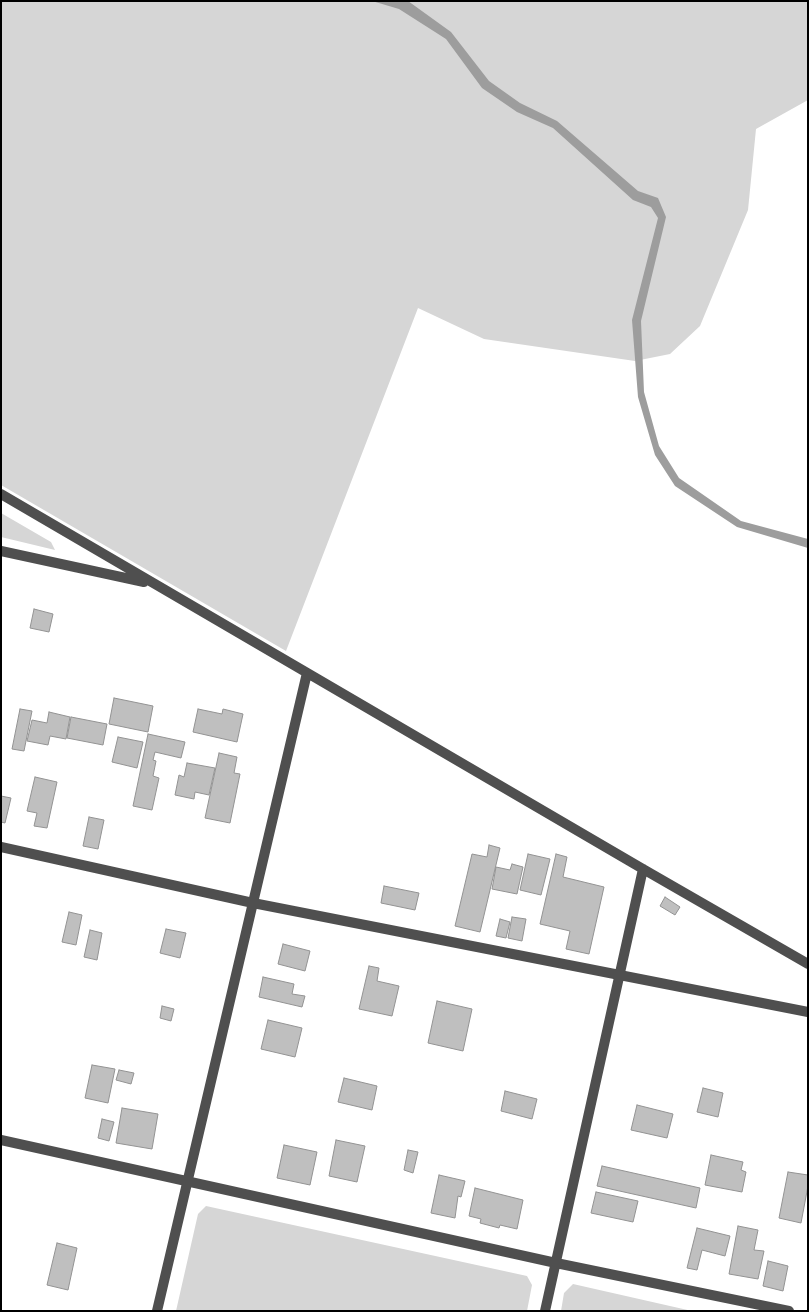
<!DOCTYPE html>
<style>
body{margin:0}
#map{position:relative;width:809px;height:1312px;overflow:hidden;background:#fff;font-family:"Noto Sans",sans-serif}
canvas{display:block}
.frame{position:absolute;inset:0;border:2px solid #000;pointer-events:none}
</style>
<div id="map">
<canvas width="809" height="1312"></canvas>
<div class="frame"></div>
</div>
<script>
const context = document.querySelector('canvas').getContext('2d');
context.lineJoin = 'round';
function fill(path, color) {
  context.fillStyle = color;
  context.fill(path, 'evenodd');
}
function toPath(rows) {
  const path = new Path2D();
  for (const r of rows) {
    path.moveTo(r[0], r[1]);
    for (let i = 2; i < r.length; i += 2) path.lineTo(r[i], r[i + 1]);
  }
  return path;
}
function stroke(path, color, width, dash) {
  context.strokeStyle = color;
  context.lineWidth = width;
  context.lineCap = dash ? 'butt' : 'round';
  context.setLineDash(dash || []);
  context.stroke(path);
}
const green = toPath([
 [1,1,808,1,808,100,756,129,748,210,700,326,670,354,635,361,484,339,418,308,286,651,1,485],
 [1,513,51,542,55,550,1,537],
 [206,1206,527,1276,532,1285,527,1311,176,1311,198,1214],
 [573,1284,692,1311,561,1311,564,1293]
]);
const water = toPath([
 [372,1,408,1,451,32,489,81,520,103,557,121,638,191,658,198,666,217,641,321,644,392,659,446,679,478,741,521,808,539,808,548,737,527,675,486,655,455,638,397,632,320,658,218,651,207,633,200,553,128,517,112,482,88,446,39,399,9]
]);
const building = toPath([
 [34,609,53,614,49,632,30,628,34,609],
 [114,698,153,706,148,732,109,724,114,698],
 [20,709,32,711,24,751,12,749,20,709],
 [198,709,222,714,223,709,243,714,237,742,193,732,198,709],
 [49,712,70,717,66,739,50,736,48,745,27,741,32,720,47,723,49,712],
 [71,717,107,724,103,745,67,738,71,717],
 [148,734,185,742,181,758,155,752,153,760,156,761,153,776,159,778,152,810,133,806,148,734],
 [118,737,143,742,137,768,112,762,118,737],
 [219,753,237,757,234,773,240,774,230,823,205,818,219,753],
 [187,763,215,768,209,795,195,792,194,799,175,795,179,775,184,777,187,763],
 [35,777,57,782,47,828,34,826,37,813,27,811,35,777],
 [1,796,11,798,5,823,1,822,1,796],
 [89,817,104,820,98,849,83,846,89,817],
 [489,845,500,848,480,932,455,926,472,854,487,857,489,845],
 [528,854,550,859,541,895,520,890,528,854],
 [556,854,567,857,563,877,604,887,589,954,566,949,570,931,540,924,556,854],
 [512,864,523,867,517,894,492,889,496,867,510,870,512,864],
 [384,886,419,893,415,910,381,903,384,886],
 [665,897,680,907,675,915,660,906,665,897],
 [69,912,82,915,76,945,62,942,69,912],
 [512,917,526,919,522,941,508,938,512,917],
 [500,919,510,922,506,938,496,936,500,919],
 [166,929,186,933,180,958,160,953,166,929],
 [90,930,102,933,97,960,84,957,90,930],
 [283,944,310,951,305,971,278,964,283,944],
 [369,966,379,968,377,981,399,986,392,1016,359,1009,369,966],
 [263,977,294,984,292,994,305,996,302,1007,259,997,263,977],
 [437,1001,472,1009,463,1051,428,1043,437,1001],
 [162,1006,174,1009,171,1021,160,1018,162,1006],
 [268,1020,302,1028,295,1057,261,1049,268,1020],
 [92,1065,115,1069,108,1103,85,1098,92,1065],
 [119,1070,134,1073,131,1084,116,1080,119,1070],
 [344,1078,377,1086,372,1110,338,1102,344,1078],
 [703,1088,723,1093,718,1117,697,1112,703,1088],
 [505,1091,537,1099,532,1119,501,1111,505,1091],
 [637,1105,673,1114,667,1138,631,1130,637,1105],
 [122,1108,158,1114,152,1149,116,1143,122,1108],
 [102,1119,114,1122,109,1141,98,1138,102,1119],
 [336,1140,365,1146,357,1182,329,1176,336,1140],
 [284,1145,317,1152,310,1185,277,1178,284,1145],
 [408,1150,418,1152,413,1173,404,1170,408,1150],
 [711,1155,743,1162,741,1170,746,1172,742,1192,705,1185,711,1155],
 [602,1166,700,1188,696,1208,597,1186,602,1166],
 [788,1172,808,1175,808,1186,801,1223,779,1218,788,1172],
 [439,1175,465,1181,461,1197,458,1196,455,1218,431,1213,439,1175],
 [475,1188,523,1200,517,1229,500,1225,499,1228,480,1223,481,1219,469,1216,475,1188],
 [596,1192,638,1201,633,1222,591,1213,596,1192],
 [738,1226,758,1230,754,1250,764,1251,758,1279,729,1274,738,1226],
 [697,1228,730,1236,725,1256,702,1250,697,1270,687,1268,697,1228],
 [57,1243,77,1248,68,1290,47,1285,57,1243],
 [768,1261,788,1266,783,1291,763,1286,768,1261]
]);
const street = toPath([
 [1,494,643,869,808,964],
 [1,551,144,582],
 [1,847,253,903,808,1012],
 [1,1140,556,1263,789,1311],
 [157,1311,307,673],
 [545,1311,643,869]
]);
fill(green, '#d6d6d6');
fill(water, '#9d9d9d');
fill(building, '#bfbfbf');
stroke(building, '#939393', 1);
stroke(street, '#4f4f4f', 10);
</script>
